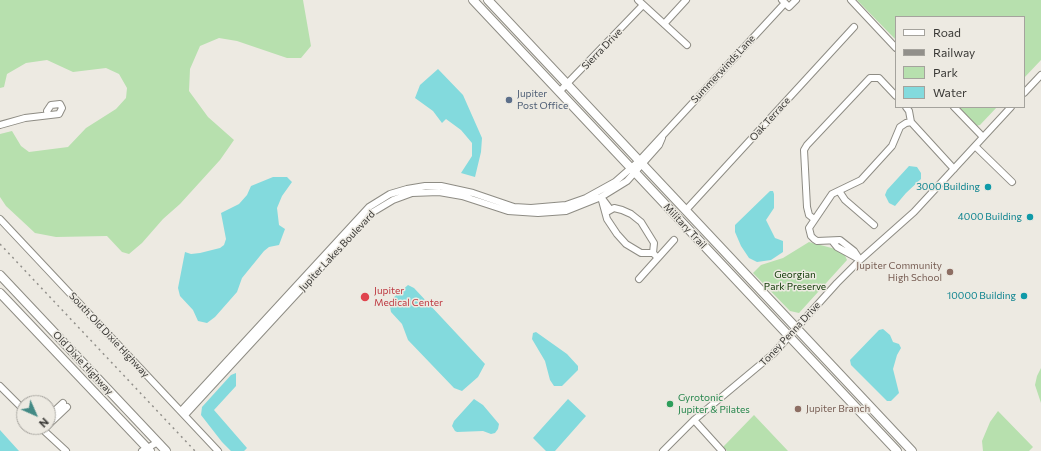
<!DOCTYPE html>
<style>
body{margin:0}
#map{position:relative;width:1041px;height:451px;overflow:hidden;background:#edeae2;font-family:Commissioner,sans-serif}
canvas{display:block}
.legend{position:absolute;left:895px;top:16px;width:130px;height:92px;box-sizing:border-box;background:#edeae2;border:1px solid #a5a39d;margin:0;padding:5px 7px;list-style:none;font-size:12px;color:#3a3936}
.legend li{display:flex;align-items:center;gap:8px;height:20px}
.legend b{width:20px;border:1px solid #a5a39d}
.north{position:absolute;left:16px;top:395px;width:40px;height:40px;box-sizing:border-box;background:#edeae2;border:1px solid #a5a39d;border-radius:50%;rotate:135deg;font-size:11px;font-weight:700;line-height:16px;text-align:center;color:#3a3936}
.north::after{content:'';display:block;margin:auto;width:14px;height:18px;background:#438a85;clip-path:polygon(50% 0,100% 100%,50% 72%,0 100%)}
</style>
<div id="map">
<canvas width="1041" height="451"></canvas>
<ul class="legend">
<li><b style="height:5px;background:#fff"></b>Road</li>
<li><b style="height:5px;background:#92908b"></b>Railway</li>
<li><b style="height:11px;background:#b7e0ae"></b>Park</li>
<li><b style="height:11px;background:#83dadd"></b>Water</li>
</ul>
<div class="north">N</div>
</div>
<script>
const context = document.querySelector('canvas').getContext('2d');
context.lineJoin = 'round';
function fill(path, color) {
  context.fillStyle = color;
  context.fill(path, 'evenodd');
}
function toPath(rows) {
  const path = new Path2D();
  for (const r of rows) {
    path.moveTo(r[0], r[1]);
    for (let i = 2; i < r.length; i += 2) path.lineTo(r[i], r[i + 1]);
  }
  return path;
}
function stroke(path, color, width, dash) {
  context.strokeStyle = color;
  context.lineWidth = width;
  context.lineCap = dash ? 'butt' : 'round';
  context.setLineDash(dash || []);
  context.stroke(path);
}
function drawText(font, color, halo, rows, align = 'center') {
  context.font = font + ' Commissioner,sans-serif';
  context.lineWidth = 3;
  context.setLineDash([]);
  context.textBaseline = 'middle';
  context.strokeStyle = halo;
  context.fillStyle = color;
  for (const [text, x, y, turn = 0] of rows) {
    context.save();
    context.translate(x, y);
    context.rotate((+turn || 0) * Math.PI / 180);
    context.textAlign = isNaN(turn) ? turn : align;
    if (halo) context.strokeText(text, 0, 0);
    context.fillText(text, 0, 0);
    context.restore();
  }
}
const green = toPath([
 [0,0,303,0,311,46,301,58,287,58,237,41,219,38,200,46,190,69,189,91,208,117,234,140,220,160,180,204,163,219,142,243,129,254,122,252,107,236,56,237,35,233,6,206,0,197,0,134,12,131,21,146,29,152,68,147,86,128,116,109,126,98,127,88,119,74,106,68,73,72,47,60,26,63,7,74,4,87,0,88],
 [857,0,1041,0,1041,60,1024,78,1024,17,896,17,896,40],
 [959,107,997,107,980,125,976,126],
 [809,242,843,251,847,260,799,313,790,311,753,273,761,265,783,258],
 [1041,368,1041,403,1035,385,1037,376],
 [998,411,1033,447,1029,451,983,451,982,441,990,422],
 [754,415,788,451,727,451,723,447]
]);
const water = toPath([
 [438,69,463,95,482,138,481,152,475,177,461,173,472,156,472,143,461,130,446,119,442,123,433,111,415,98,420,85],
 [909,166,917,167,921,173,921,179,906,193,895,206,889,203,885,195,887,190],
 [273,177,287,177,292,182,282,196,277,208,279,225,285,229,279,245,269,247,264,251,242,278,237,292,215,317,207,323,198,321,193,310,180,296,178,288,185,252,191,254,200,253,220,248,224,245,226,239,221,213,239,204,247,195,251,186],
 [770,191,773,191,774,194,774,208,766,220,775,238,783,241,783,252,771,260,757,262,749,258,741,246,735,232,735,225],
 [408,285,414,288,485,364,478,377,462,391,454,388,408,340,402,324,391,312,390,307,393,298],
 [883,329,890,335,893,342,899,344,901,348,897,355,893,369,899,393,891,401,887,401,851,365,850,360,879,330],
 [536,332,567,354,578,366,578,370,562,386,554,386,550,380,545,361,532,339,533,333],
 [236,373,236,386,214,410,247,448,244,451,231,451,222,442,201,415,202,407,231,375],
 [474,399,483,405,499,424,498,429,495,433,491,434,483,431,457,432,455,431,452,426,454,421],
 [568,399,586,416,555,451,546,451,533,438],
 [0,430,9,440,19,451,0,451]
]);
const minor = toPath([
 [638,0,687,45],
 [782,0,789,7,796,0],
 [851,0,896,48],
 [664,24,686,0],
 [559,92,643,5],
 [1024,93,1041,75],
 [906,107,909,111,911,122,954,169],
 [954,107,983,137],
 [0,125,25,118,59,114,62,108,60,104,51,105,47,111,48,114],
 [975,146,1012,182],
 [839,191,845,200,874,225],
 [601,197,607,219,617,234,626,244,641,253,653,253],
 [601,197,610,209],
 [686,210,854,27],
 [607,212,614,208,622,210,631,214,641,222,654,243,653,253,658,258],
 [0,219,218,451],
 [814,219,809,215,807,207,804,150,807,145,870,78,879,78,896,96],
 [833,242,837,247,859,259],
 [860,260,854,251,840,240,817,241,814,239,811,236,809,228,832,194,861,180,892,146,900,127,906,123,911,122],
 [639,279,674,240],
 [0,386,24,410],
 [181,411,369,207,390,194,407,189,425,186,441,186,473,193,514,207,531,208,566,205,586,198,615,182,639,161,785,3],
 [185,415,362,223,373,212,393,200,412,193,439,192,462,196,508,211,538,213,566,211,601,197,627,181,659,145,662,138],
 [48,417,63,403],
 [694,420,722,451],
 [48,425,67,407],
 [40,427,66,451],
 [142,451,158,442],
 [663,451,694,420,773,354,837,283,860,260,914,212,1011,107]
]);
const major = toPath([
 [473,0,897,451],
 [488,0,912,451],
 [0,275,166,451],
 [0,293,150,451]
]);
const rail = toPath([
 [0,244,195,451]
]);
const markers = [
 [509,100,4,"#5c6f8a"],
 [988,187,4,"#0f9aa8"],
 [1030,217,4,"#0f9aa8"],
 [950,272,4,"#8d6e63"],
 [1024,296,4,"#0f9aa8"],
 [365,297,5,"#e0444e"],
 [670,404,4,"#2e9e5b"],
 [798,409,4,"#8d6e63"]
];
const streetNames = [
 ["Sierra Drive",602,49,-46],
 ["Summerwinds Lane",723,69,-47],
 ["Oak Terrace",770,119,-48],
 ["Military Trail",685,226,47],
 ["Jupiter Lakes Boulevard",337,251,-47],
 ["Toney Penna Drive",790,334,-47],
 ["South Old Dixie Highway",109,335,47],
 ["Old Dixie Highway",83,363,47]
];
const serviceNames = [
 ["Jupiter",517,94],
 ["Post Office",517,106]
];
const cultureNames = [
 ["3000 Building",980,187],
 ["4000 Building",1022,217],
 ["10000 Building",1016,296]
];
const educationNames = [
 ["Jupiter Community",942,266],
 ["High School",942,278],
 ["Jupiter Branch",806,409,"left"]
];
const parkNames = [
 ["Georgian",795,275],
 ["Park Preserve",795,287]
];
const healthNames = [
 ["Jupiter",374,291],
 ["Medical Center",374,303]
];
const leisureNames = [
 ["Gyrotonic",678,398],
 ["Jupiter & Pilates",678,410]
];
fill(green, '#b7e0ae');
fill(water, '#83dadd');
stroke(minor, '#8e8c84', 8);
stroke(major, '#8e8c84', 10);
stroke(minor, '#fff', 6);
stroke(major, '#fff', 8);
stroke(rail, '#92908b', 1.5, [2, 4]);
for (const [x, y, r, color] of markers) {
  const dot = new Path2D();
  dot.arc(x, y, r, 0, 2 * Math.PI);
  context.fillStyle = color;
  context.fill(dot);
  stroke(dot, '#edeae2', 1.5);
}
drawText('10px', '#3a3936', '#edeae2', streetNames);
drawText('10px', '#4e5e75', '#edeae2', serviceNames, 'left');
drawText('10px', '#0d838f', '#edeae2', cultureNames, 'right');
drawText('10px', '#785e54', '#edeae2', educationNames, 'right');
drawText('10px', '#0d3703', '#edeae2', parkNames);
drawText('10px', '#be3a42', '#edeae2', healthNames, 'left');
drawText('10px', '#27864d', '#edeae2', leisureNames, 'left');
</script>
